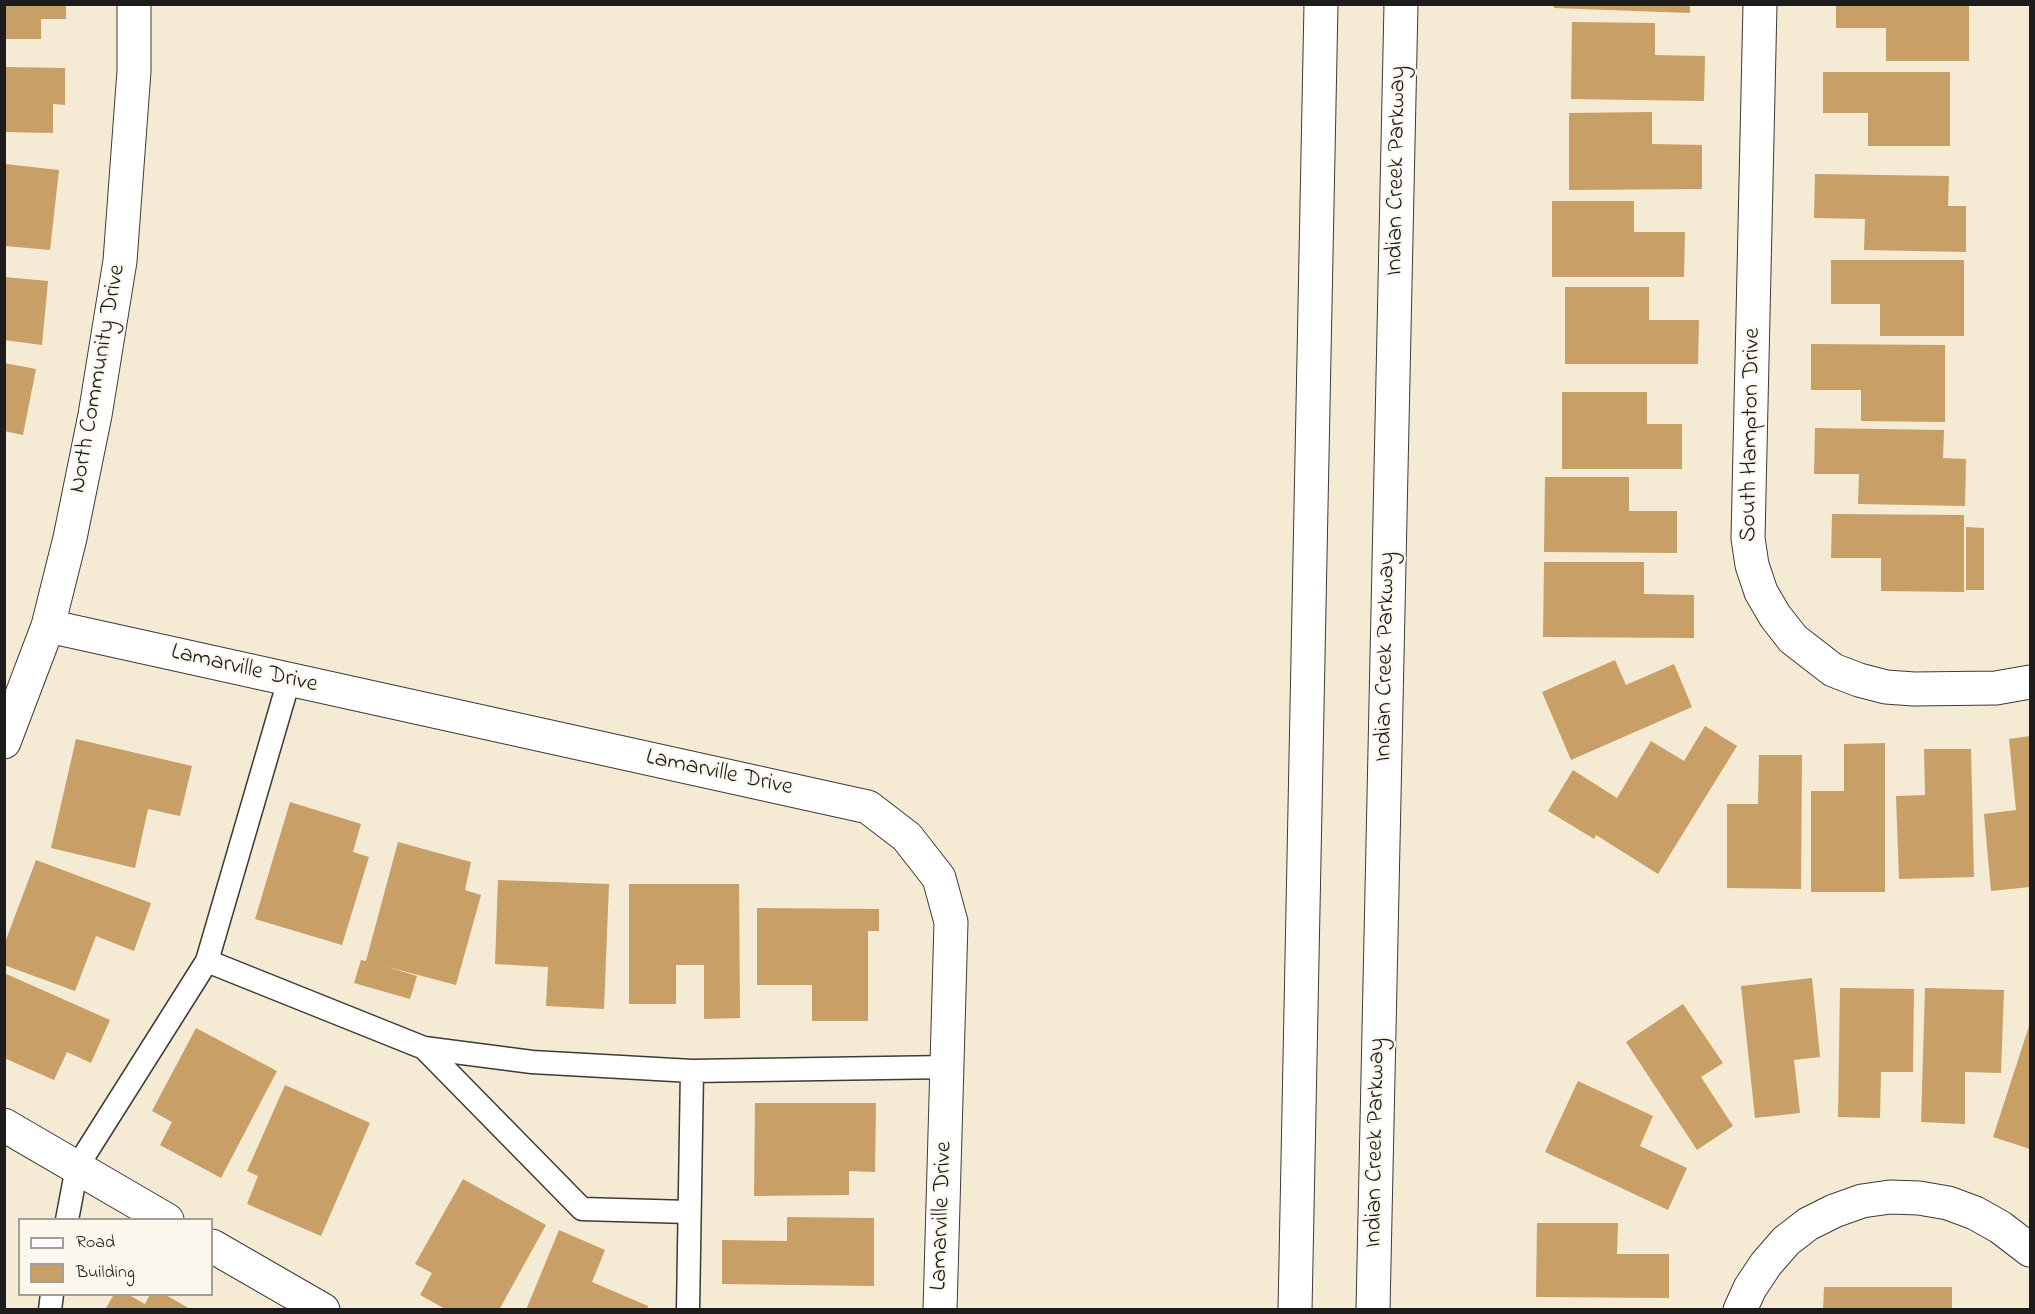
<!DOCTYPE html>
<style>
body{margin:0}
#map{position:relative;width:2035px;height:1314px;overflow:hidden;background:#f5ead4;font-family:"Indie Flower",sans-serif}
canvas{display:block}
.frame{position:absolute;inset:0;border:6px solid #1c1c1c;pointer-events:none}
.legend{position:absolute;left:18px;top:1218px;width:195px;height:78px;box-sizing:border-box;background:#fbf7ec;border:2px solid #a29f99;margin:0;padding:8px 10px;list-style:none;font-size:18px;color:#1c1c1c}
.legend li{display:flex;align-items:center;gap:12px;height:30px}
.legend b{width:30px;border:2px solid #a29f99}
</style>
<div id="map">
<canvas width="2035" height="1314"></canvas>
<div class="frame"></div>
<ul class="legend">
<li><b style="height:8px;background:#fff"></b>Road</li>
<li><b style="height:16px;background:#c89f67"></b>Building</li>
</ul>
</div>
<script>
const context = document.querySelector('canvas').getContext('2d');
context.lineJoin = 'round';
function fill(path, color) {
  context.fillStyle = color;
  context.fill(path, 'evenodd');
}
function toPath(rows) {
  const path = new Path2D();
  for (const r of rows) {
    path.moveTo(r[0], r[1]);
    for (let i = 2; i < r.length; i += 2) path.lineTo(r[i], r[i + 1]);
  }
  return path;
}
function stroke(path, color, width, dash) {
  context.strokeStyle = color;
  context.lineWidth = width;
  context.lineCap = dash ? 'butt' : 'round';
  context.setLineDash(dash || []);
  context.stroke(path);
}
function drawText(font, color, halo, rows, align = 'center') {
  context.font = font + ' "Indie Flower",sans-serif';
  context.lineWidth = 4.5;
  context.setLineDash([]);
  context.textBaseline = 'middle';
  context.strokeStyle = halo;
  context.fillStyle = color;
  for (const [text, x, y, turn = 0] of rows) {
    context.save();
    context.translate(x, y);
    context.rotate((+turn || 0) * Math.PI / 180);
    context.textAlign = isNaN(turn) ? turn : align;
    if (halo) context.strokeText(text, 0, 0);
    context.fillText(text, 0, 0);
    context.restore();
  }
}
const building = toPath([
 [4,4,66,4,66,19,41,19,41,39,4,39],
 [1554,4,1690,4,1690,13,1554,8],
 [1836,4,1969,4,1969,61,1886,61,1886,28,1836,28],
 [1572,22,1655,23,1655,55,1705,56,1704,101,1571,99],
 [4,67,65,68,65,105,53,104,53,133,4,132],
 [1823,72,1950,72,1950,146,1868,146,1868,113,1823,113],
 [1652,112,1652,144,1702,145,1702,189,1569,190,1569,113],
 [5,164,59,170,50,250,5,246],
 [1815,174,1949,176,1948,206,1966,206,1966,252,1864,250,1865,219,1814,218],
 [1552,201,1634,201,1634,232,1685,232,1684,277,1552,277],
 [1831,260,1964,260,1964,336,1880,336,1880,304,1831,304],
 [4,277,48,281,42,345,4,340],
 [1565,287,1649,287,1649,320,1699,320,1698,364,1565,364],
 [1811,344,1945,345,1945,422,1861,421,1861,390,1811,390],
 [4,363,36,369,23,435,4,431],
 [1562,392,1647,392,1647,424,1682,424,1682,469,1562,469],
 [1815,428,1944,430,1943,458,1966,459,1965,506,1858,504,1859,474,1814,474],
 [1545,477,1629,477,1629,511,1677,511,1677,553,1544,552],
 [1832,514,1964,515,1964,592,1881,591,1881,558,1831,558],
 [1966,527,1984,528,1984,590,1966,590],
 [1544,562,1644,562,1644,594,1694,595,1694,638,1543,637],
 [1615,660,1626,685,1674,664,1692,707,1571,760,1542,692],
 [1705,726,1737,746,1658,874,1596,835,1594,839,1548,811,1573,770,1617,798,1651,741,1684,761],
 [2030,736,2030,887,1991,891,1984,814,2016,810,2009,739],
 [76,739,192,766,180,816,148,809,135,868,51,848],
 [1885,743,1885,892,1811,892,1811,791,1844,791,1844,744],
 [1924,749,1971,749,1974,877,1899,879,1896,796,1925,795],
 [1759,755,1802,755,1801,889,1727,888,1727,804,1758,804],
 [290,802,361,824,353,852,369,857,342,945,255,919],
 [398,842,471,862,465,890,481,895,456,985,384,966,417,976,410,999,354,983,361,960,366,961],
 [36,860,151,903,134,951,96,936,75,991,4,965,4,945],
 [498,880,609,884,604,1009,546,1006,548,967,495,964],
 [629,884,739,884,740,1018,704,1019,704,965,676,965,676,1004,629,1004],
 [757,908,879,909,879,931,868,931,868,1021,812,1021,812,985,757,985],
 [4,973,110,1020,91,1063,67,1052,54,1080,4,1058],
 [1812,978,1820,1057,1794,1060,1800,1113,1755,1118,1741,986],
 [1840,988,1914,989,1913,1072,1881,1072,1880,1118,1838,1117],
 [1925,988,2004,990,2001,1073,1965,1072,1965,1124,1921,1122],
 [1683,1004,1723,1063,1701,1077,1733,1126,1697,1150,1626,1042],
 [2030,1023,2030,1149,1993,1137],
 [196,1028,277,1071,221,1178,160,1145,172,1122,152,1111],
 [1578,1081,1653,1116,1640,1146,1687,1168,1668,1210,1545,1152],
 [285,1085,370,1123,321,1236,247,1204,258,1176,247,1171],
 [755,1103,876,1103,875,1172,849,1171,849,1195,754,1196],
 [463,1179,546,1225,499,1310,447,1310,420,1295,432,1273,415,1264],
 [787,1217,874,1218,874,1286,722,1284,722,1240,787,1241],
 [1537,1223,1618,1223,1617,1254,1669,1254,1669,1298,1536,1297],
 [559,1230,605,1250,592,1282,648,1306,647,1310,526,1310],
 [1824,1287,1952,1287,1952,1310,1823,1310],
 [114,1294,127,1294,145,1304,150,1294,164,1294,192,1310,105,1310]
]);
const lane = toPath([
 [207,961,424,1048,532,1062,692,1071,948,1067],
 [424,1048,582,1209,689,1212],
 [67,1220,77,1167,207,961,289,680],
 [50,1310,52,1294],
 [688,1310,692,1071]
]);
const street = toPath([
 [1760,4,1748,538,1752,565,1761,592,1775,616,1793,639,1833,670,1859,680,1886,687,1914,689,1996,688,2030,682],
 [48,626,868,807,907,837,939,878,951,922,940,1310],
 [4,742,48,626,70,538,95,415,120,261,134,71,134,4],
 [4,1125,167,1220],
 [212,1246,323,1310],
 [1740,1310,1750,1288,1766,1264,1786,1241,1808,1224,1834,1211,1862,1201,1890,1197,1919,1198,1948,1203,1975,1213,2000,1227,2030,1250]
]);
const secondary = toPath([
 [1295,1310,1321,4],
 [1373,1310,1401,4]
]);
const streetNames = [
 ["Indian Creek Parkway",1398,171,-89],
 ["North Community Drive",99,379,-80],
 ["South Hampton Drive",1752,435,-89],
 ["Indian Creek Parkway",1387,657,-89],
 ["Lamarville Drive",244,670,13],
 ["Lamarville Drive",719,774,12],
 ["Indian Creek Parkway",1377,1143,-89],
 ["Lamarville Drive",943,1216,-88]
];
fill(building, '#c89f67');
stroke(lane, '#3d3b38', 25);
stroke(street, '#3d3b38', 35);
stroke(secondary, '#3d3b38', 35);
stroke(lane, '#fff', 22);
stroke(street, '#fff', 33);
stroke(secondary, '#fff', 33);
drawText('24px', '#1c1c1c', '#fbf7ec', streetNames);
</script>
